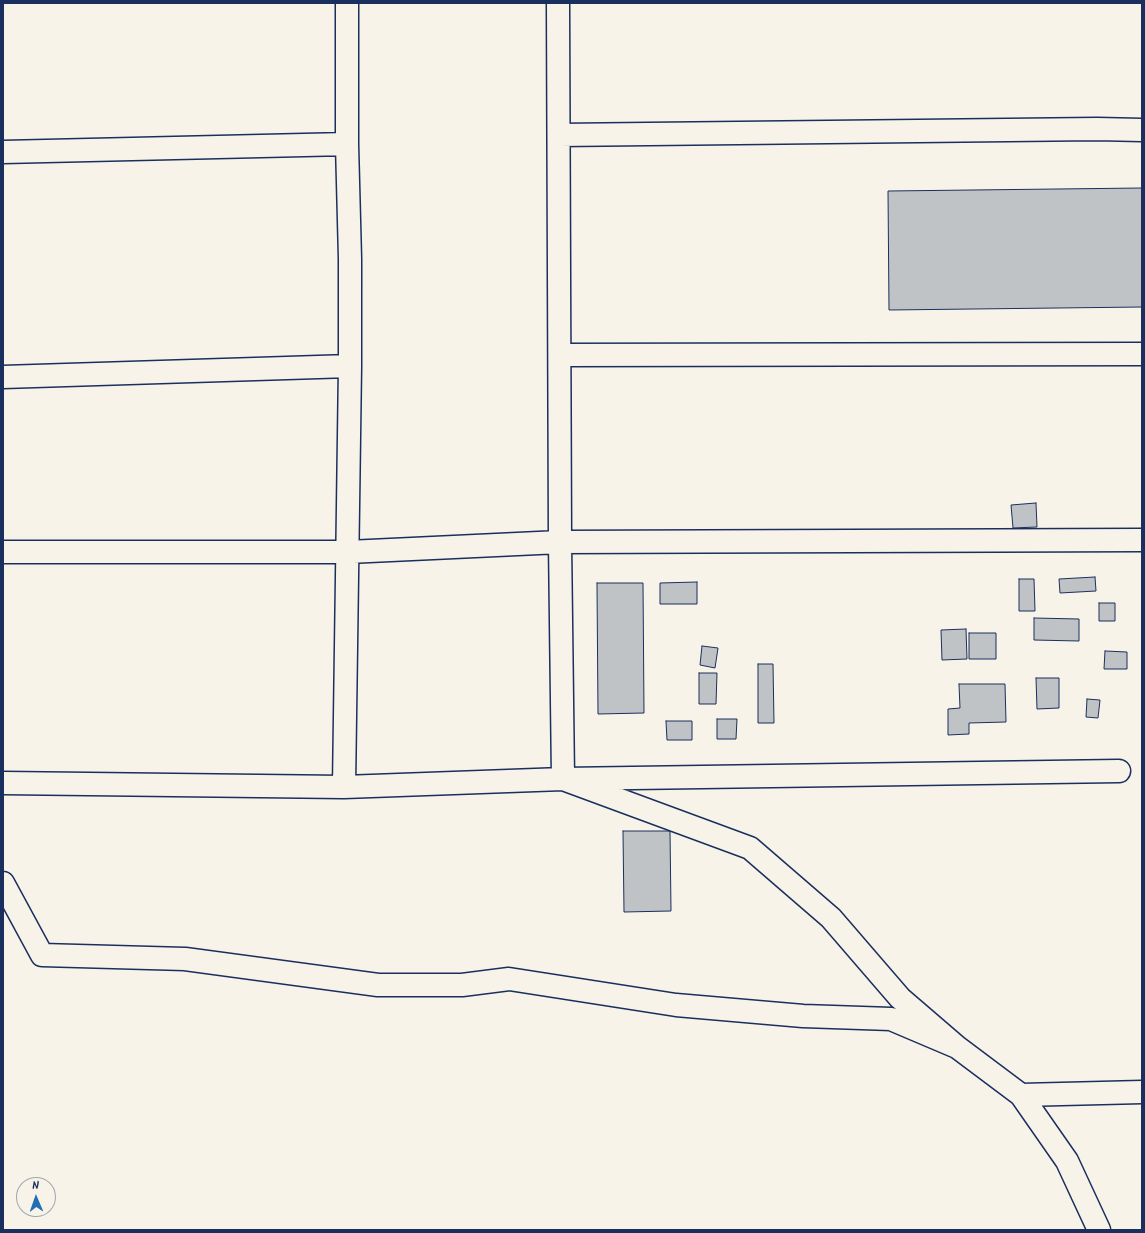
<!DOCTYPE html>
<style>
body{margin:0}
#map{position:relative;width:1145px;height:1233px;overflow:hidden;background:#f7f3e8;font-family:Kalam,sans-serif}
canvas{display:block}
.frame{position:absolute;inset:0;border:4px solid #1b2f5e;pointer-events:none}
.north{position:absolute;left:16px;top:1177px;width:40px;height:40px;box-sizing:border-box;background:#f7f3e8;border:1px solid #9fa5b1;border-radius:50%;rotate:358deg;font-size:11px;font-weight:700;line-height:16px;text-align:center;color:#1b2f5e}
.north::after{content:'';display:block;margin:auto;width:14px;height:18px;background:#1f6fb2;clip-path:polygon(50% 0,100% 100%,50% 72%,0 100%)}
</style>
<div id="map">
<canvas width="1145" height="1233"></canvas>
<div class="frame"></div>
<div class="north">N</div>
</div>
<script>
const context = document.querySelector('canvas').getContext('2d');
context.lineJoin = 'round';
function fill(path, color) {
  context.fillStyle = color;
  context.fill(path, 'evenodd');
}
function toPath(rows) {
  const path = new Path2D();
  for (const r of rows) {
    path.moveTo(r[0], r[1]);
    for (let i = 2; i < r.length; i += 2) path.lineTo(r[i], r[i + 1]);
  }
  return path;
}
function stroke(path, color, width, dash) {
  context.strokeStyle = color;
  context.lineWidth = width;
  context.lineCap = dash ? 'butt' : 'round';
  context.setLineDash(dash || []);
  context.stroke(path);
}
const building = toPath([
 [1142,188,1142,307,889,310,888,191,1142,188],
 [1036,503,1037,527,1013,528,1011,505,1036,503],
 [1095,577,1096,591,1060,593,1059,579,1095,577],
 [1019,579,1034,579,1035,611,1019,611,1019,579],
 [697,582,697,604,660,604,660,583,697,582],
 [597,583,643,583,644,713,598,714,597,583],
 [1099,603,1115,603,1115,621,1099,621,1099,603],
 [1034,618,1079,619,1079,641,1034,640,1034,618],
 [966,629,967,659,942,660,941,630,966,629],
 [969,633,996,633,996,659,969,659,969,633],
 [702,646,718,648,715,668,700,665,702,646],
 [1105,651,1127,652,1127,669,1104,669,1105,651],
 [758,664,773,664,774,723,758,723,758,664],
 [699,673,717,673,716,704,699,704,699,673],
 [1036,678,1059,678,1059,708,1037,709,1036,678],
 [959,684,1005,684,1006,722,969,723,969,734,948,735,948,709,960,708,959,684],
 [1087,699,1100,700,1098,718,1086,717,1087,699],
 [717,719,737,719,736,739,717,739,717,719],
 [666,721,692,721,692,740,667,740,666,721],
 [623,831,670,831,671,911,624,912,623,831]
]);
const street = toPath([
 [558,3,560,542,563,779,750,848,831,918,900,998,957,1047],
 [559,135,1097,129,1142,130],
 [3,152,347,144],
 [560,355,1142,354],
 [3,377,350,366],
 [3,552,348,552,560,542,1142,540],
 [3,783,344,787,563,779,1119,771],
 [344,787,350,366,350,259,347,144,347,3],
 [3,883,42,955,185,959,378,985,462,985,509,979,676,1005,803,1016,891,1019,957,1047,1021,1095,1142,1092],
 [1021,1095,1067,1161,1099,1230]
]);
fill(building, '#c0c3c5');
stroke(building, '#1b2f5e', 1);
stroke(street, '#1b2f5e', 25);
stroke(street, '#f7f3e8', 22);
</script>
